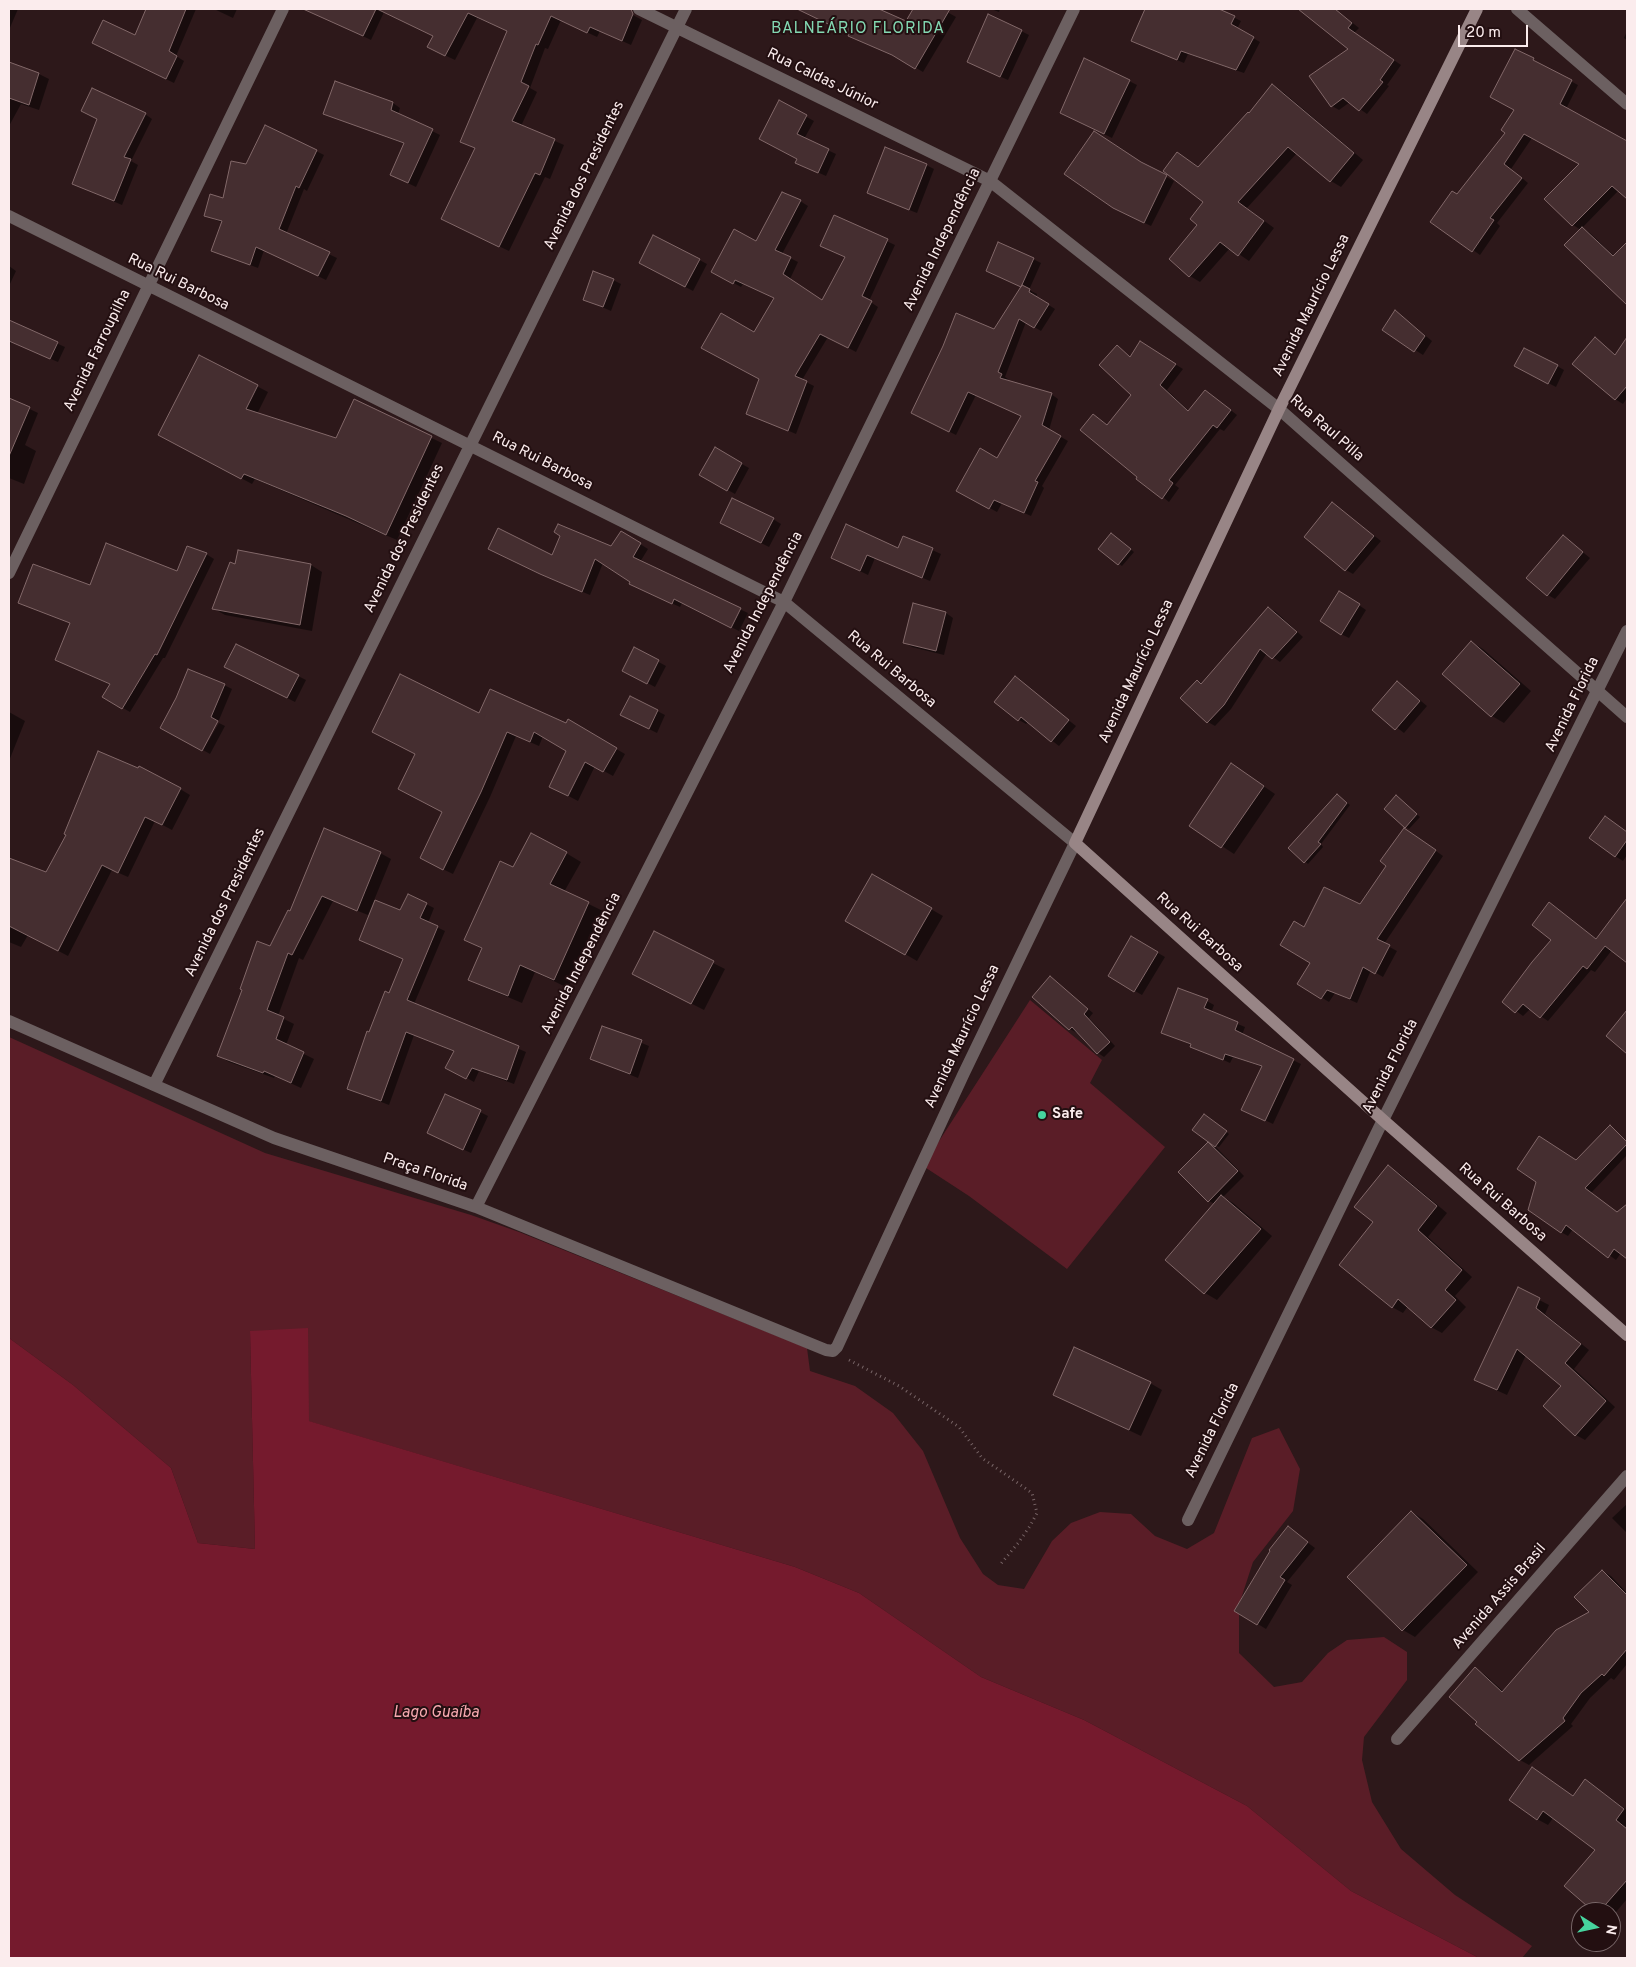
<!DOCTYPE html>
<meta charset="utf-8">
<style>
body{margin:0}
#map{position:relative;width:1636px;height:1967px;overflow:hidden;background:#2d181a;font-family:Overpass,sans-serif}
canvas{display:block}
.frame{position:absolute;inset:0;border:10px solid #fbeced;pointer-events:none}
.north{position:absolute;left:1571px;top:1902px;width:50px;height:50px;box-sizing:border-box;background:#230f11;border:1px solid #796769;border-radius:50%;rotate:100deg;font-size:14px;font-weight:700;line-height:20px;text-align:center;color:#fbeced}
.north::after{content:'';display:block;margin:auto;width:18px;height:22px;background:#46d49e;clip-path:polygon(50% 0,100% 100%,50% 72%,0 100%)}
.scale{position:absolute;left:1458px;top:25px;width:70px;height:22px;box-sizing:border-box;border:2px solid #fbeced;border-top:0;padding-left:6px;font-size:15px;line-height:18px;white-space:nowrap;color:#fbeced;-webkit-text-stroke:4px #230f11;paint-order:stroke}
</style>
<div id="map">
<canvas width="1636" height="1967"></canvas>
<div class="frame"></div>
<div class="north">N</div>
<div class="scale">20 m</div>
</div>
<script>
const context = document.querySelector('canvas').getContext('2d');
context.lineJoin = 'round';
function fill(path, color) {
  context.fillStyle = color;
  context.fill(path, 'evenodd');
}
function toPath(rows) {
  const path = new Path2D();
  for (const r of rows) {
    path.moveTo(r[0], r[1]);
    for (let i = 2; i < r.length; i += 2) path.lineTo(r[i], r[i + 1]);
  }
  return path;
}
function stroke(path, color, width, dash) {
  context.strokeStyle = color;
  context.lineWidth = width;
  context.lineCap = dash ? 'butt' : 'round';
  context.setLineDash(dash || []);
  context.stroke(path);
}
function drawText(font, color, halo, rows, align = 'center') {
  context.font = font + ' Overpass,sans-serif';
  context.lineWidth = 4;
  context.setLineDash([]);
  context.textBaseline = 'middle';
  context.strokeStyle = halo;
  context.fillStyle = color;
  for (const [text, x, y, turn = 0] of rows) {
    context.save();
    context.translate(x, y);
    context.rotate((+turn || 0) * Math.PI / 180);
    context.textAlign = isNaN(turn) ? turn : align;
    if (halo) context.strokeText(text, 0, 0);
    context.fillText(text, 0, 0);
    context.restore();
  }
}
const green = toPath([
 [1030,1000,1102,1060,1090,1083,1165,1147,1067,1269,969,1196,923,1166],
 [9,1037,265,1153,471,1215,519,1232,807,1348,810,1371,855,1386,893,1413,923,1451,960,1538,983,1574,998,1585,1024,1589,1052,1541,1071,1523,1100,1512,1131,1514,1155,1536,1187,1549,1214,1533,1252,1438,1279,1428,1300,1469,1293,1511,1253,1562,1239,1605,1239,1653,1274,1687,1302,1682,1328,1653,1347,1640,1384,1637,1407,1652,1407,1680,1364,1737,1362,1760,1372,1802,1401,1849,1455,1895,1532,1946,1522,1958,1479,1958,1351,1891,1247,1806,1084,1720,981,1677,859,1593,795,1567,308,1421,250,1331,255,1549,198,1543,171,1468,73,1385,9,1338]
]);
const water = toPath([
 [308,1328,309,1421,795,1567,859,1593,981,1677,1084,1720,1247,1806,1351,1891,1479,1958,9,1958,9,1338,73,1385,171,1468,198,1543,255,1549,250,1331]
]);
const shadow = toPath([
 [9,9,18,9,9,30],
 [147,9,196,9,176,56,184,61,174,83,101,47,136,37],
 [214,9,237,9,233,18],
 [325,9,602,9,609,12,610,9,622,9,642,20,631,45,600,31,597,37,561,20,548,49,545,48,530,88,537,92,521,126,564,145,550,179,545,177,509,251,452,224,476,149,462,142,508,31,477,18,455,60,438,52,434,36,384,12,371,40,321,16],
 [817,9,876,9,907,22,914,9,942,9,956,17,923,72,899,58,813,15],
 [991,9,1000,9,999,12],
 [1146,9,1217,9,1241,21,1237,29,1260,42,1244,73,1188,54,1184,63,1133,41],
 [1314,9,1335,9,1359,28,1354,33,1401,65,1387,85,1389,86,1367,114,1350,102,1339,110,1332,106,1350,50,1308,16],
 [1021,31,1029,35,1008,80,976,66],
 [1627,31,1627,40,1624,38],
 [1533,60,1541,64,1540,65,1578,85,1566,109,1627,143,1627,197,1619,190,1582,228,1590,233,1614,256,1623,248,1627,250,1627,303,1566,245,1581,230,1573,225,1581,164,1532,138,1511,169,1528,183,1497,223,1500,226,1480,255,1473,250,1458,195,1507,133],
 [9,64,39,74,49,79,39,110,21,104,9,126],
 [1129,81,1137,85,1112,138,1069,117],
 [336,83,393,103,400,108,398,114,440,135,416,187,391,175,405,144,332,117,325,113],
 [1272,86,1283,92,1363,160,1341,187,1331,181,1297,153,1247,208,1274,228,1249,261,1230,248,1200,282,1190,276,1170,259,1199,225,1205,202,1177,153,1199,167,1249,114],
 [779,102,814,121,804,139,836,154,826,176,797,163,798,159],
 [145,114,152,119,131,161,138,165,122,205,73,184],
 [316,151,324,155,307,191,304,189,286,234,337,258,326,280,264,250,258,268,213,251,223,223,206,216,224,199,247,166],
 [926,165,934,169,917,213,876,197],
 [1145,166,1174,181,1151,226,1122,212],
 [800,201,808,206,782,254,798,262,790,279,823,301,846,257,835,217,895,245,869,301,878,307,856,352,828,337,802,380,814,386,796,434,747,413,761,379,755,333,775,298,743,284,741,287,712,271,757,243],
 [654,236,707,264,693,291,648,267],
 [1033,259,1041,263,1029,290,1037,294,1036,297,1055,309,1041,331,1026,322,1005,377,1008,379,1007,381,1051,394,1058,399,1049,430,1068,441,1042,486,1044,488,1031,516,1002,503,997,512,958,491,998,459,1023,417,976,395,956,435,920,417,995,330,1022,287,988,271],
 [9,266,16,271,9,286],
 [613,280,621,284,611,311,584,299],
 [1396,312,1432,341,1423,355,1384,330],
 [9,322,65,347,58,362,11,342,9,349],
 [1595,339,1616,355,1627,339,1627,398,1623,404,1615,399],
 [1117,347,1131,357,1147,347,1183,369,1167,390,1189,411,1206,391,1237,415,1224,431,1220,429,1175,485,1179,488,1169,502,1138,477,1094,415,1108,425,1132,395],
 [199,356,268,392,257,414,337,439,354,401,442,443,397,540,255,479,252,484,170,440],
 [1557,366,1564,370,1556,387,1523,370],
 [9,399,38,413,25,445,36,451,24,484,9,478],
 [715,449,749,468,735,494,701,475],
 [1332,503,1381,541,1353,574,1346,570],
 [773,519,781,524,769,547,729,527],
 [621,532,648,549,640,562,748,613,739,631,682,603,680,607,638,588,632,581,603,563,590,595,549,578,497,553,552,557,612,547],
 [1563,536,1590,558,1555,599,1548,595],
 [904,537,941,554,930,581,875,558,868,575,833,558,899,549],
 [1115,537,1134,552,1122,566,1100,549],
 [206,554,214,559,165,658,163,658,130,712,104,697,111,685,56,660,72,624,20,603,90,587,178,573],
 [311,565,322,572,312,631,225,615,213,608,236,566],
 [1347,597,1366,610,1349,638,1341,634],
 [914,605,946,613,953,618,944,655,912,647,904,642],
 [1269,608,1276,612,1303,637,1280,662,1267,653,1231,709,1215,726,1208,722,1198,681,1203,684],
 [1471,642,1483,649,1531,691,1504,723,1492,716],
 [635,649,666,666,655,687,623,670],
 [234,671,298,676,306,680,295,702],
 [1015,678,1076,726,1059,746,1028,722,1026,724,1019,720],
 [1398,682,1427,706,1404,733,1374,710],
 [224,685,232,689,219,720,217,720,201,749,162,727],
 [630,697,665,715,657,733,629,719],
 [9,712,25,721,9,761],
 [480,715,566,724,568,721,625,754,613,776,595,766,578,801,559,791,568,750,543,736,539,746,516,736,490,797,453,874,430,863,444,812],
 [219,723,225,726,210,754,203,750],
 [1243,772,1275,794,1234,854,1190,825],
 [180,789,190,795,172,830,155,821,128,877,112,870,68,956,28,935,21,947,9,942,9,859,47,874],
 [1341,798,1350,805,1321,844,1323,847,1308,864,1290,848],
 [1400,799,1420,817,1409,829,1406,827],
 [1606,817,1627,832,1627,855,1623,861,1615,856],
 [1411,833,1443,856,1384,944,1397,951,1383,977,1371,970,1357,1003,1335,993,1329,1002,1299,984,1312,963,1305,928,1361,906],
 [380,853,391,859,368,915,333,901,303,960,299,958,278,1016,294,1024,286,1045,314,1059,301,1088,275,1076,274,1078,229,1062,219,1056,270,948,290,913],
 [566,853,581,862,564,892,603,911,568,988,535,972,522,1003,484,987,470,979,482,949,466,939,514,869],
 [873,876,943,916,917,961,847,920],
 [408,895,434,908,428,923,445,931,414,1004,526,1052,514,1084,479,1071,474,1082,447,1067,455,1052,414,1035,389,1105,348,1089,370,1033,390,995,404,960,368,944,401,911],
 [1625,903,1627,905,1627,961,1612,950,1595,972,1591,970,1548,1021,1530,1009,1523,1016,1503,1001,1553,940,1550,904,1597,939],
 [1132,938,1165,957,1142,995,1109,976],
 [713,963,725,969,704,1010,645,980],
 [1051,978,1093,1013,1089,1018,1115,1046,1104,1057,1098,1053,1078,1031,1077,1033,1070,1029,1034,997],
 [1207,1001,1214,1005,1211,1013,1245,1027,1242,1035,1301,1064,1273,1124,1250,1113,1263,1067,1233,1057,1230,1063,1163,1032],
 [603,1027,649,1046,638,1078,591,1059],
 [446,1095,488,1116,471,1153,436,1137],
 [1208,1117,1229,1134,1219,1147,1214,1145,1244,1176,1223,1197,1233,1203,1272,1236,1217,1300,1205,1293,1167,1260,1215,1204,1209,1201,1180,1172,1210,1141],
 [1610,1127,1627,1141,1627,1155,1591,1193,1618,1213,1627,1205,1627,1258,1621,1253,1616,1260,1573,1229,1568,1236,1561,1232,1577,1161],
 [1388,1167,1399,1173,1447,1213,1428,1237,1472,1277,1455,1296,1466,1307,1442,1333,1431,1327,1408,1306,1403,1313,1392,1307,1374,1222],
 [1518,1289,1549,1305,1545,1314,1589,1350,1574,1369,1615,1407,1585,1440,1576,1435,1563,1385,1526,1355,1507,1395,1485,1385],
 [1150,1383,1162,1390,1141,1436,1054,1395],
 [1627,1504,1627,1533,1612,1518],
 [1412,1512,1423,1519,1478,1572,1415,1637,1403,1630,1349,1577],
 [1288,1528,1315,1548,1287,1582,1292,1585,1266,1629,1235,1610,1272,1551],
 [1602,1571,1611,1576,1627,1593,1627,1664,1614,1680,1611,1678,1590,1698,1571,1724,1573,1726,1529,1765,1520,1760,1479,1722,1475,1669,1484,1674,1504,1692,1591,1613],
 [1543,1775,1574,1797,1586,1781,1627,1810,1627,1899,1611,1918,1611,1912,1596,1912,1597,1850,1553,1818,1548,1825,1537,1819]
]);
const building = toPath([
 [146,9,186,9,169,51,177,56,166,79,92,43,103,20,135,35,146,9],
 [303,9,376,9,363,36,303,9],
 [377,9,631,9,633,14,622,41,590,27,587,33,551,16,538,45,536,44,521,82,529,86,512,121,555,139,540,175,535,173,499,247,441,219,475,148,460,142,507,31,468,13,445,56,427,47,433,36,377,9],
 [797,9,879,9,906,21,913,9,950,9,915,69,892,55,848,36,849,34,797,9],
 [1145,9,1219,9,1235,16,1231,24,1254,37,1236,70,1181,51,1177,60,1131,41,1145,9],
 [1298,9,1335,9,1352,23,1348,28,1394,60,1380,80,1383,82,1359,111,1343,98,1331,107,1309,76,1348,49,1298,9],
 [988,14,1022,30,1000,77,967,62,988,14],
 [1515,49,1534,58,1533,60,1572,80,1560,104,1627,141,1627,199,1612,186,1572,226,1544,199,1579,164,1524,134,1504,164,1522,178,1490,218,1494,220,1472,252,1430,222,1452,191,1457,194,1505,133,1501,130,1514,110,1490,97,1515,49],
 [1084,58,1130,80,1104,134,1060,113,1084,58],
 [9,62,39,73,29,105,9,98,9,62],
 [335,81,393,102,391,110,433,129,408,183,390,175,404,143,323,114,335,81],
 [1272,84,1354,153,1330,182,1288,147,1238,202,1264,221,1238,256,1220,242,1189,277,1169,259,1197,225,1190,219,1203,202,1163,171,1177,152,1198,167,1248,112,1249,113,1272,84],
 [92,88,146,113,124,157,131,159,114,201,72,184,97,119,81,111,92,88],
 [779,100,807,115,797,134,829,149,818,173,795,163,797,159,759,139,779,100],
 [265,125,317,150,299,188,296,186,279,229,330,252,318,276,256,247,250,265,211,251,222,221,204,216,210,194,223,198,231,161,246,164,265,125],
 [1094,131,1141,162,1167,175,1144,223,1113,208,1064,174,1094,131],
 [885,147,927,164,909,210,867,193,885,147],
 [782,192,801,200,775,250,791,257,783,274,822,300,845,257,820,246,834,215,888,239,862,296,872,301,848,348,820,334,795,376,807,381,788,431,746,414,759,379,701,348,721,313,754,332,774,298,735,280,733,284,711,272,734,229,756,241,782,192],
 [1582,227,1613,256,1627,242,1627,305,1564,245,1582,227],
 [653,235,700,259,685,287,639,263,653,235],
 [998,242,1034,258,1021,287,986,271,998,242],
 [593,271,614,279,603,307,583,300,593,271],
 [1022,285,1030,289,1029,292,1049,304,1034,328,1019,319,998,372,1002,374,1000,378,1052,393,1042,425,1061,436,1035,481,1038,482,1024,513,994,500,989,509,956,491,980,448,997,458,1021,416,968,392,949,432,911,413,943,346,956,313,994,329,1022,285],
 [1395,310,1425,336,1414,352,1382,330,1395,310],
 [9,320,58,342,50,359,9,341,9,320],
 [1595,337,1615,355,1627,337,1627,386,1615,400,1572,364,1595,337],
 [1140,341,1176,364,1160,385,1188,411,1205,390,1231,410,1217,428,1213,425,1169,480,1173,483,1162,499,1136,479,1137,477,1080,430,1093,414,1107,425,1131,395,1099,365,1117,345,1130,357,1140,341],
 [1524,348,1558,365,1548,384,1514,366,1524,348],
 [199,355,258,385,246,409,336,438,354,399,432,436,386,535,346,516,244,474,241,479,158,435,199,355],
 [9,398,30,407,9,456,9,398],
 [715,447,742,463,727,491,699,475,715,447],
 [732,498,774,518,761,543,720,523,732,498],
 [1332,502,1374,536,1345,571,1304,537,1332,502],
 [558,524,611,546,621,531,641,543,633,557,741,608,731,628,674,599,672,604,629,584,630,582,595,559,582,592,540,574,488,549,498,528,552,555,560,536,554,532,558,524],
 [846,524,898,548,903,536,933,548,922,578,867,555,860,571,831,558,846,524],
 [1111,533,1131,549,1118,565,1098,549,1111,533],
 [1563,535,1583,552,1547,596,1526,578,1563,535],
 [106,543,177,571,187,546,207,553,157,655,155,654,122,709,102,697,110,684,55,660,70,623,18,603,33,564,90,585,106,543],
 [238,550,311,564,300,625,212,609,230,562,235,564,238,550],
 [1339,591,1360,604,1341,635,1320,621,1339,591],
 [913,603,946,612,936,651,903,643,913,603],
 [1268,607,1297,632,1272,659,1260,649,1224,705,1207,723,1180,698,1197,680,1201,684,1268,607],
 [1471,641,1520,684,1491,717,1442,674,1471,641],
 [236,644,299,675,287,698,224,667,236,644],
 [634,647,659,660,647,684,622,671,634,647],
 [188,669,225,684,211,717,218,721,202,751,160,728,176,698,188,669],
 [400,674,479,713,490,689,566,723,568,719,617,748,603,772,585,762,568,796,549,787,566,751,534,732,530,742,507,732,481,792,443,870,420,858,442,812,398,789,415,754,372,732,400,674],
 [1015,676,1069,720,1051,742,1021,717,1018,721,994,702,1015,676],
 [1397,681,1420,701,1395,730,1372,710,1397,681],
 [630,696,658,710,649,729,620,715,630,696],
 [98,751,138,768,139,766,181,788,162,825,145,817,118,873,102,865,58,951,9,926,9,858,46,872,66,835,64,834,98,751],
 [1231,763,1264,786,1221,848,1189,826,1231,763],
 [1337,794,1347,803,1318,842,1321,844,1304,863,1288,848,1337,794],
 [1396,795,1417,814,1405,828,1384,809,1396,795],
 [1605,816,1627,832,1627,840,1615,857,1589,838,1605,816],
 [324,828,381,852,357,911,322,896,292,955,288,953,267,1010,284,1017,276,1039,304,1052,291,1083,264,1071,263,1073,217,1056,242,990,240,989,257,941,270,946,288,910,290,911,324,828],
 [1404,828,1436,850,1377,939,1390,945,1375,974,1363,967,1350,999,1327,990,1321,999,1297,984,1310,963,1280,945,1294,921,1304,927,1324,887,1360,904,1386,866,1380,861,1404,828],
 [531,833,567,852,550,884,589,902,554,980,520,965,508,996,468,980,482,948,464,940,500,861,513,867,531,833],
 [872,874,932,908,905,955,845,921,872,874],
 [408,894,427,903,420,918,438,926,407,1000,519,1046,507,1080,472,1068,466,1079,445,1068,454,1051,406,1032,381,1101,347,1089,367,1031,369,1032,385,991,389,993,403,959,359,940,375,900,400,910,408,894],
 [1627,898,1627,963,1605,946,1587,969,1583,966,1540,1018,1523,1004,1515,1013,1502,1002,1532,962,1551,940,1532,925,1549,902,1596,939,1627,898],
 [654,931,714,961,691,1004,632,974,654,931],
 [1131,936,1158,952,1134,992,1108,976,1131,936],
 [1050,976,1088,1009,1084,1014,1110,1042,1097,1054,1072,1027,1069,1030,1032,997,1050,976],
 [1178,988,1208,999,1204,1008,1238,1022,1235,1030,1294,1059,1265,1121,1241,1110,1262,1066,1225,1054,1223,1060,1190,1047,1191,1044,1161,1033,1178,988],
 [1627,1010,1627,1054,1606,1036,1627,1010],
 [602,1026,642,1040,630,1074,590,1059,602,1026],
 [445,1094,481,1110,463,1150,427,1133,445,1094],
 [1204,1114,1227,1131,1215,1147,1192,1130,1204,1114],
 [1610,1125,1627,1142,1627,1144,1585,1188,1617,1212,1627,1204,1627,1259,1614,1249,1608,1258,1566,1225,1561,1233,1528,1210,1536,1182,1517,1169,1539,1136,1576,1160,1610,1125],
 [1208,1142,1238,1171,1208,1202,1178,1172,1208,1142],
 [1388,1165,1437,1206,1418,1230,1462,1270,1445,1290,1456,1300,1431,1328,1398,1299,1392,1308,1339,1265,1373,1222,1354,1207,1388,1165],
 [1221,1195,1261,1229,1204,1294,1165,1260,1221,1195],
 [1518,1287,1540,1298,1536,1308,1581,1344,1565,1363,1606,1401,1575,1436,1543,1406,1561,1386,1517,1349,1497,1390,1474,1380,1518,1287],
 [1074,1347,1151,1382,1129,1430,1053,1395,1074,1347],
 [1411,1511,1467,1565,1402,1631,1347,1577,1411,1511],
 [1288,1526,1308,1542,1280,1577,1285,1580,1257,1625,1234,1611,1270,1551,1269,1550,1288,1526],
 [1602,1570,1627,1595,1627,1649,1604,1676,1602,1674,1581,1693,1563,1718,1565,1721,1519,1761,1475,1724,1477,1722,1449,1697,1475,1667,1502,1692,1556,1630,1589,1612,1574,1597,1602,1570],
 [1532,1767,1573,1796,1585,1779,1624,1809,1616,1820,1627,1829,1627,1880,1599,1912,1594,1912,1564,1886,1595,1850,1543,1811,1537,1820,1509,1800,1532,1767]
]);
const path = toPath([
 [849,1360,899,1386,959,1427,982,1458,1032,1493,1037,1513,1030,1526,1019,1542,999,1566]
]);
const street = toPath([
 [639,9,990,181,1279,409,1627,717],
 [1517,9,1627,104],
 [9,216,784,602,1075,843,964,1073,837,1347,833,1351,826,1350,476,1207,274,1138,9,1021],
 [9,573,283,9],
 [154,1085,686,9],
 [476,1207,784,602,1074,9],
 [1188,1520,1383,1120,1627,631],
 [1397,1739,1627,1476]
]);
const secondary = toPath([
 [1477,9,1279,409,1075,843,1383,1120,1627,1335]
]);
const markers = [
 [1042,1115,5,"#46d49e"]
];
const streetNames = [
 ["Rua Caldas Júnior",822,80,26],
 ["Avenida dos Presidentes",585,176,-64],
 ["Avenida Independência",943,240,-64],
 ["Rua Rui Barbosa",178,283,26],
 ["Avenida Maurício Lessa",1312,306,-64],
 ["Avenida Farroupilha",98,351,-64],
 ["Rua Raul Pilla",1326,429,41],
 ["Rua Rui Barbosa",542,462,27],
 ["Avenida dos Presidentes",405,539,-64],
 ["Avenida Independência",764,603,-63],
 ["Rua Rui Barbosa",891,670,40],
 ["Avenida Maurício Lessa",1137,672,-65],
 ["Avenida Florida",1573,705,-64],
 ["Avenida dos Presidentes",226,903,-64],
 ["Rua Rui Barbosa",1199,933,42],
 ["Avenida Independência",582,964,-63],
 ["Avenida Maurício Lessa",963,1037,-65],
 ["Avenida Florida",1391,1067,-63],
 ["Praça Florida",425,1173,19],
 ["Rua Rui Barbosa",1502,1203,41],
 ["Avenida Florida",1213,1431,-64],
 ["Avenida Assis Brasil",1500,1597,-49]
];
const poiNames = [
 ["Safe",1052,1115]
];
const neighbourhoodNames = [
 ["BALNEÁRIO FLORIDA",858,30]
];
const waterNames = [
 ["Lago Guaíba",436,1714]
];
fill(green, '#5a1d27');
fill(water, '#751a2d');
fill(shadow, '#0007');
fill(building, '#452e30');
stroke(building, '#826869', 1);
stroke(path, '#786567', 3, [1, 4]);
stroke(street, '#6c6061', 12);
stroke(secondary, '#988586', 12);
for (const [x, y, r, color] of markers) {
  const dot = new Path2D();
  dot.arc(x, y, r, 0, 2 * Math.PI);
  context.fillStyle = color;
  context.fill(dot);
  stroke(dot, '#230f11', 2);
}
drawText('15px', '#fbeced', '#230f11', streetNames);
drawText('bold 15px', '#fbeced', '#230f11', poiNames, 'left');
context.letterSpacing = '1px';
drawText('16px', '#83d8b2', '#230f11', neighbourhoodNames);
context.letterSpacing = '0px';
drawText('italic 16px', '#f8a9b0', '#230f11', waterNames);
</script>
